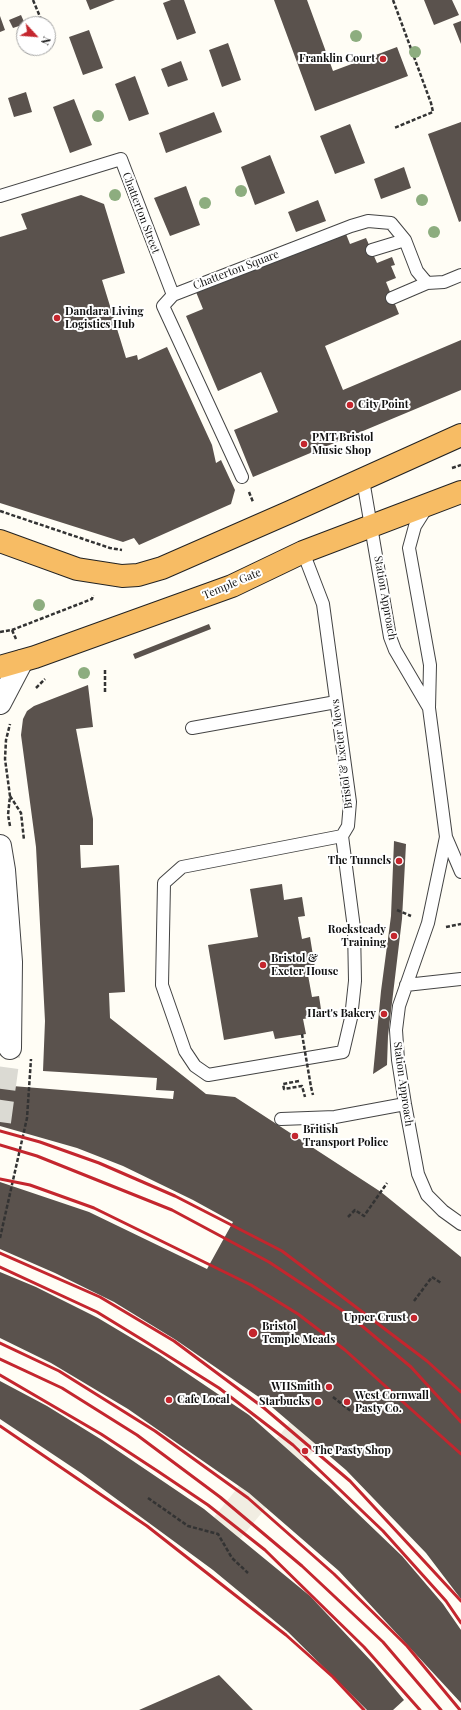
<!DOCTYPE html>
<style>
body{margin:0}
#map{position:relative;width:461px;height:1710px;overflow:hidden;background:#fffdf5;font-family:"Playfair Display",serif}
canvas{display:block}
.north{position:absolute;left:16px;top:16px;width:40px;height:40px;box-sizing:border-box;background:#fff;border:1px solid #a0a0a0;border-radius:50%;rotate:116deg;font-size:11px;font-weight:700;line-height:16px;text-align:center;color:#111}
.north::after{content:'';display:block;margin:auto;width:14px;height:18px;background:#c4262e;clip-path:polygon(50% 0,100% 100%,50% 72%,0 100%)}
</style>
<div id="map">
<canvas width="461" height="1710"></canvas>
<div class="north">N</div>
</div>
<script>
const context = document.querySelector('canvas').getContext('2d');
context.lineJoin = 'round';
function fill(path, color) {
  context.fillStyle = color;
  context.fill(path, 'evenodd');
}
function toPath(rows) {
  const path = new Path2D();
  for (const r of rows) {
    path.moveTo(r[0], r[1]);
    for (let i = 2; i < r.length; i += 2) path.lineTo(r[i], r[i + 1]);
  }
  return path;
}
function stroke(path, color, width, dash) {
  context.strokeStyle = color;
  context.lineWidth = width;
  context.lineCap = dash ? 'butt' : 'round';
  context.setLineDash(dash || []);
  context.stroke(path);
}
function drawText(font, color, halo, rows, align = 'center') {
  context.font = font + ' "Playfair Display",serif';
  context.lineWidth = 4;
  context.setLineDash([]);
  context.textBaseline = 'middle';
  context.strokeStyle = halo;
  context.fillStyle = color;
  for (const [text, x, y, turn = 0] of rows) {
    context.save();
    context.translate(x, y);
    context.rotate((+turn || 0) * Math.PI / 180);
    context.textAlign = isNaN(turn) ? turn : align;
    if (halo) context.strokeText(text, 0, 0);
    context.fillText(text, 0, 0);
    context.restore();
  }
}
const plaza = toPath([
 [398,1287,429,1312,220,1563,195,1541]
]);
const building = toPath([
 [86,0,115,0,90,10],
 [171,0,184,0,196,33,177,40,163,3],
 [274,0,307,0,333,71,397,47,408,76,315,111],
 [424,0,452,0,459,15,434,25],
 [21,15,25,24,13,28,9,20],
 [0,16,5,30,0,32],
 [461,21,461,44,453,24],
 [89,30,103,68,83,75,69,37],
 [228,43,241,80,222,87,209,50],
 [181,61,188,80,168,87,161,69],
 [135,76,149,114,129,121,115,84],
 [26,92,32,112,14,117,8,98],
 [74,99,92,145,70,153,53,107],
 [214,112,222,132,166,153,159,133],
 [461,122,461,221,459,222,428,134],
 [350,124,365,163,335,174,320,136],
 [270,155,285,193,255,205,241,167],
 [404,167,411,188,381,199,374,179],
 [186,186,200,225,170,236,154,198],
 [81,195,104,204,125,273,102,280,126,358,137,355,138,360,167,347,212,445,216,463,221,460,235,490,231,504,139,545,134,538,123,542,0,503,0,237,27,229,21,214],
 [318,200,326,221,296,232,288,212],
 [346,234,350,244,366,238,377,263,392,257,395,265,391,266,396,278,386,282,399,314,325,346,343,390,461,340,461,390,253,477,234,430,278,412,261,372,218,391,186,316,203,309,196,292],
 [209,624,211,629,135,659,133,654],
 [88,685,93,727,76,729,93,819,93,845,80,845,81,868,119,865,125,992,109,993,110,1018,206,1094,235,1097,381,1192,461,1257,461,1599,426,1553,346,1470,266,1402,176,1340,114,1302,55,1273,0,1249,0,1182,89,1212,207,1269,233,1222,193,1200,123,1166,77,1148,0,1126,0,1085,173,1099,174,1091,156,1090,157,1078,43,1071,45,1021,36,847,21,735,23,719,27,711,34,706],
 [394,841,406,844,402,919,388,1036,387,1065,373,1074,381,991,391,916],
 [282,884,284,900,302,897,305,916,298,917,302,939,310,937,316,974,308,975,312,997,319,996,322,1016,303,1019,306,1034,275,1039,273,1031,224,1040,208,945,258,937,250,889],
 [0,1272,36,1287,98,1318,160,1355,249,1415,329,1486,402,1556,443,1604,461,1630,461,1703,339,1571,249,1493,128,1409,51,1363,0,1338],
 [0,1381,47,1406,102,1440,204,1509,310,1596,374,1664,404,1700,393,1710,367,1710,288,1632,213,1570,81,1473,0,1419],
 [219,1675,253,1710,139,1710]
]);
const tertiaryTunnel = toPath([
 [0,1122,10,1048]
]);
const path = toPath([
 [33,0,43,24],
 [393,0,431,103,433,112,394,128],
 [452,468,461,465],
 [249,492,253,502],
 [0,511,110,548,122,550],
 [12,630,16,639],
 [0,632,12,630,92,599,93,595],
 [105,670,105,693],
 [36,688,45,679],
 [10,796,21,813,24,840],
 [10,826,8,815,10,796,5,759,6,740,10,724],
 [397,910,411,916],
 [446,927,461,924],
 [299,1081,283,1084,284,1089,302,1086,305,1097],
 [311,1087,313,1095],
 [348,1217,355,1210,364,1216,387,1183],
 [0,1238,27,1118,31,1059],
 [414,1301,432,1277,441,1283],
 [333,1397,352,1412],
 [148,1498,188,1526,218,1534,232,1558,248,1573]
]);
const service = toPath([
 [0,196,121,159,173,295],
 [372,250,405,240],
 [392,298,427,283],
 [242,477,163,306,173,295,351,226,368,221,391,223,405,240,417,271,427,283,444,282,461,275],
 [363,480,390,637,395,650,429,708],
 [427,507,415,526,409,548,430,665,429,708,446,837,461,872],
 [303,552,323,604,350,802,348,826,342,836,354,928,355,981,351,1018,343,1052,208,1075,195,1066,185,1051,162,985,164,883,182,867,342,836],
 [192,728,336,702],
 [446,837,428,923,399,1006,396,1030,398,1060,405,1104,418,1174,427,1195,443,1211,461,1224],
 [406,985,461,979],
 [281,1119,335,1117,405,1104]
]);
const tertiary = toPath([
 [0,703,22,661],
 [0,846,4,870,11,962,10,1048]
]);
const trunk = toPath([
 [0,541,77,569,122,576,138,575,162,568,290,512,461,435],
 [0,667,35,657,232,586,303,552,461,492]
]);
const rail = toPath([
 [0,1131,40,1142,99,1163,175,1196,282,1251,427,1361,461,1392],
 [0,1145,37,1156,172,1210,269,1262,349,1315,411,1367,461,1422],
 [0,1179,30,1185,94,1208,251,1285,298,1314,345,1350,461,1454],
 [0,1253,100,1297,174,1341,264,1408,350,1481,461,1601],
 [0,1267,97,1312,146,1342,219,1388,293,1445,383,1531,446,1601,461,1623],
 [0,1343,59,1371,155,1431,248,1498,334,1574,407,1646,460,1710],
 [0,1359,62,1388,137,1435,220,1497,302,1566,383,1642,441,1710],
 [0,1375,101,1434,159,1472,208,1505,265,1550,364,1647,420,1710],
 [0,1426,147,1526,286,1635,333,1677,364,1710]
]);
const pathBridge = toPath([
 [302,1034,311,1087]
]);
const trees = [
 [356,36],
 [415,52],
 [98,116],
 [241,191],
 [115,195],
 [422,200],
 [205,203],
 [434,232],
 [39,605],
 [84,673]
];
const markers = [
 [383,59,4,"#c4262e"],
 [57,318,4,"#c4262e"],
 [350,405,4,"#c4262e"],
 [304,444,4,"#c4262e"],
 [399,861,4,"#c4262e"],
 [394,936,4,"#c4262e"],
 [263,965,4,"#c4262e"],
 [384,1014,4,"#c4262e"],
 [295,1136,4,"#c4262e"],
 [414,1318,4,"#c4262e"],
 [253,1333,5,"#c4262e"],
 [329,1387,4,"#c4262e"],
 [169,1400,4,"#c4262e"],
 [318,1402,4,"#c4262e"],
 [347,1402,4,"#c4262e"],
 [305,1451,4,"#c4262e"]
];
const poiNames = [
 ["Franklin Court",375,59,"right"],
 ["Dandara Living",65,312],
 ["Logistics Hub",65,325],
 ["City Point",358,405],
 ["PMT Bristol",312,438],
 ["Music Shop",312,451],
 ["The Tunnels",391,861,"right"],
 ["Rocksteady",386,930,"right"],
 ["Training",386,943,"right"],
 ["Bristol &",271,959],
 ["Exeter House",271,972],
 ["Hart's Bakery",376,1014,"right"],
 ["British",303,1130],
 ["Transport Police",303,1143],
 ["Upper Crust",406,1318,"right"],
 ["Bristol",262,1327],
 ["Temple Meads",262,1340],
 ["WHSmith",321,1387,"right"],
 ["West Cornwall",355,1396],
 ["Pasty Co.",355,1409],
 ["Cafe Local",177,1400],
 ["Starbucks",310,1402,"right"],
 ["The Pasty Shop",313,1451]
];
const streetNames = [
 ["Chatterton Street",141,213,69],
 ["Chatterton Square",236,270,-21],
 ["Temple Gate",232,584,-23],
 ["Station Approach",385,598,80],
 ["Bristol & Exeter Mews",342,754,-97],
 ["Station Approach",403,1084,82]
];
fill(plaza, '#f1ede2');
fill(building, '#5a524d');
stroke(tertiaryTunnel, '#dbdad3', 22, [22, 11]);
stroke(service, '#444', 14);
stroke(tertiary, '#444', 24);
stroke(trunk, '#222', 24);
stroke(path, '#333', 2.5, [4, 2]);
stroke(service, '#fff', 12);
stroke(tertiary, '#fff', 22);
stroke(trunk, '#f7bc64', 22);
stroke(rail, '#c4262e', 3);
stroke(pathBridge, '#333', 2.5, [4, 2]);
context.fillStyle = '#8dad7f';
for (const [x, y] of trees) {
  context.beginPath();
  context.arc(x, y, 6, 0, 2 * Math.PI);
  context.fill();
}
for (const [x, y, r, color] of markers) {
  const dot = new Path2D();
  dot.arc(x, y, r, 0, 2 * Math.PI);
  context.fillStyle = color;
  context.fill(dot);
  stroke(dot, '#fff', 1.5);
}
drawText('bold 11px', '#111', '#fff', poiNames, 'left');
drawText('11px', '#111', '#fff', streetNames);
</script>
